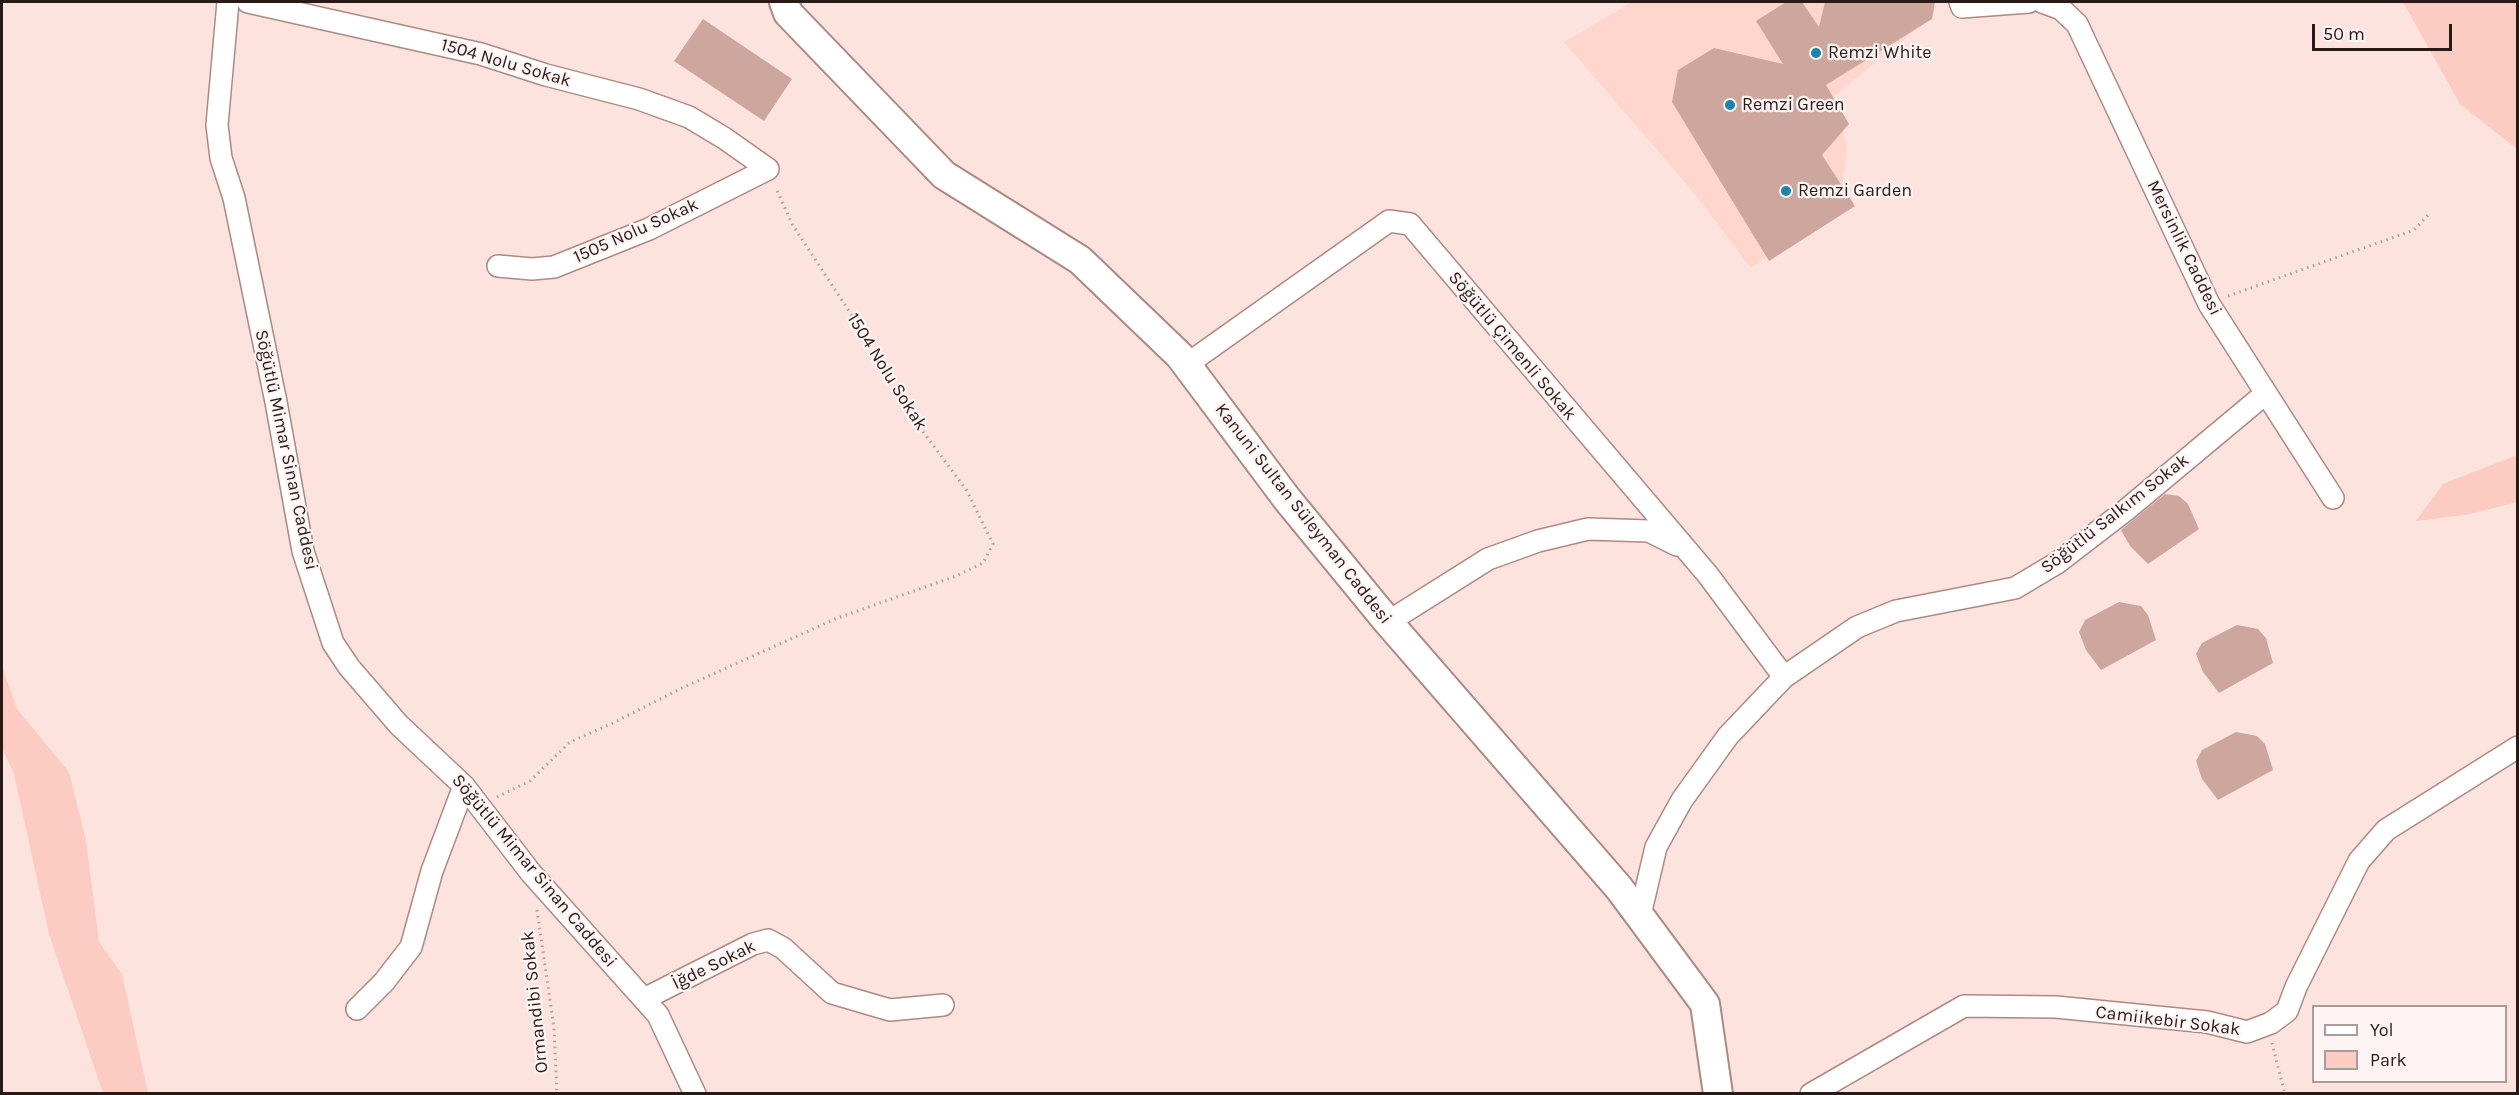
<!DOCTYPE html>
<meta charset="utf-8">
<style>
body{margin:0}
#map{position:relative;width:2519px;height:1095px;overflow:hidden;background:#fce3de;font-family:Karla,sans-serif}
canvas{display:block}
.frame{position:absolute;inset:0;border:3px solid #281a17;pointer-events:none}
.legend{position:absolute;left:2312px;top:1005px;width:195px;height:78px;box-sizing:border-box;background:#fdf4f3;border:2px solid #a89d9b;margin:0;padding:8px 10px;list-style:none;font-size:18px;color:#281a17}
.legend li{display:flex;align-items:center;gap:12px;height:30px}
.legend b{width:30px;border:2px solid #a89d9b}
.scale{position:absolute;left:2312px;top:24px;width:140px;height:27px;box-sizing:border-box;border:3px solid #281a17;border-top:0;padding-left:8px;font-size:18px;line-height:21px;white-space:nowrap;color:#281a17;-webkit-text-stroke:4px #fdf4f3;paint-order:stroke}
</style>
<div id="map">
<canvas width="2519" height="1095"></canvas>
<div class="frame"></div>
<ul class="legend">
<li><b style="height:8px;background:#fff"></b>Yol</li>
<li><b style="height:16px;background:#fccbc1"></b>Park</li>
</ul>
<div class="scale">50 m</div>
</div>
<script>
const context = document.querySelector('canvas').getContext('2d');
context.lineJoin = 'round';
function fill(path, color) {
  context.fillStyle = color;
  context.fill(path, 'evenodd');
}
function toPath(rows) {
  const path = new Path2D();
  for (const r of rows) {
    path.moveTo(r[0], r[1]);
    for (let i = 2; i < r.length; i += 2) path.lineTo(r[i], r[i + 1]);
  }
  return path;
}
function stroke(path, color, width, dash) {
  context.strokeStyle = color;
  context.lineWidth = width;
  context.lineCap = dash ? 'butt' : 'round';
  context.setLineDash(dash || []);
  context.stroke(path);
}
function drawText(font, color, halo, rows, align = 'center') {
  context.font = font + ' Karla,sans-serif';
  context.lineWidth = 4.5;
  context.setLineDash([]);
  context.textBaseline = 'middle';
  context.strokeStyle = halo;
  context.fillStyle = color;
  for (const [text, x, y, turn = 0] of rows) {
    context.save();
    context.translate(x, y);
    context.rotate((+turn || 0) * Math.PI / 180);
    context.textAlign = isNaN(turn) ? turn : align;
    if (halo) context.strokeText(text, 0, 0);
    context.fillText(text, 0, 0);
    context.restore();
  }
}
const built = toPath([
 [1632,2,1934,2,1934,14,1832,98,1847,145,1840,206,1751,268,1695,194,1564,42]
]);
const green = toPath([
 [2403,2,2517,2,2517,149,2460,104],
 [2517,455,2517,502,2470,514,2416,521,2443,484],
 [2,666,17,709,69,772,86,841,99,942,122,974,148,1093,103,1093,49,934,14,774,2,748]
]);
const building = toPath([
 [1786,2,1802,2,1819,27,1825,2,1935,2,1932,19,1826,85,1849,124,1822,155,1855,206,1769,261,1672,102,1678,70,1714,48,1783,64,1756,21],
 [703,19,792,79,764,121,674,61],
 [2165,494,2179,496,2188,504,2199,529,2148,564,2130,546,2121,530],
 [2119,602,2141,606,2148,615,2156,640,2101,670,2086,650,2079,632,2085,620],
 [2237,625,2258,629,2266,638,2273,663,2219,693,2203,672,2196,654,2202,643],
 [2236,732,2257,736,2265,744,2273,770,2218,800,2202,779,2196,761,2202,750]
]);
const path = toPath([
 [2228,296,2414,230,2431,212],
 [497,797,530,781,570,742,611,724,682,688,835,619,956,576,983,563,993,544,967,491,910,414,887,369,792,224,776,188],
 [537,910,554,1028,557,1094],
 [2272,1043,2285,1094]
]);
const street = toPath([
 [228,2,217,125,221,158,234,198,276,402,303,551,333,643,349,667,399,725,464,786,531,873,658,1015,695,1094],
 [248,2,481,54,546,75,639,99,689,117,724,138,768,169,649,229,554,267,532,269,498,266],
 [1960,2,1962,7,2029,2],
 [2042,2,2061,9,2077,24,2209,304,2333,498],
 [1186,365,1389,221,1410,224,1708,575,1784,677],
 [1388,622,1488,559,1538,541,1588,529,1649,531,1677,545],
 [1640,915,1656,847,1682,800,1728,736,1784,677,1857,627,1896,611,2015,588,2057,563,2126,510,2265,394],
 [644,999,753,944,768,940,783,948,832,993,890,1010,943,1005],
 [357,1009,384,982,411,947,432,871,464,786],
 [1811,1094,1964,1006,2056,1007,2207,1022,2247,1032,2271,1023,2287,1011,2296,987,2359,861,2386,830,2518,747]
]);
const secondary = toPath([
 [784,2,788,13,944,175,1080,260,1180,356,1287,499,1388,622,1619,888,1705,1004,1718,1094]
]);
const markers = [
 [1816,53,6,"#1886ad"],
 [1730,105,6,"#1886ad"],
 [1786,191,6,"#1886ad"]
];
const poiNames = [
 ["Remzi White",1828,53],
 ["Remzi Green",1742,105],
 ["Remzi Garden",1798,191]
];
const streetNames = [
 ["1504 Nolu Sokak",506,63,16],
 ["1505 Nolu Sokak",636,231,-24],
 ["Mersinlik Caddesi",2184,248,64],
 ["Söğütlü Çimenli Sokak",1512,346,50],
 ["1504 Nolu Sokak",887,372,58],
 ["Söğütlü Mimar Sinan Caddesi",286,450,78],
 ["Kanuni Sultan Süleyman Caddesi",1303,514,52],
 ["Söğütlü Salkım Sokak",2115,514,-38],
 ["Söğütlü Mimar Sinan Caddesi",534,871,50],
 ["İğde Sokak",714,965,-26],
 ["Ormandibi Sokak",535,1002,-96],
 ["Camiikebir Sokak",2168,1021,7]
];
fill(built, '#fed6ce');
fill(green, '#fccbc1');
fill(building, '#cda69e');
stroke(street, '#ae8981', 24);
stroke(secondary, '#ae8981', 32);
stroke(path, '#b39e99', 3, [1.5, 4.5]);
stroke(street, '#fff', 21);
stroke(secondary, '#fff', 28);
for (const [x, y, r, color] of markers) {
  const dot = new Path2D();
  dot.arc(x, y, r, 0, 2 * Math.PI);
  context.fillStyle = color;
  context.fill(dot);
  stroke(dot, '#fdf4f3', 2);
}
drawText('18px', '#281a17', '#fdf4f3', poiNames, 'left');
drawText('18px', '#281a17', '#fdf4f3', streetNames);
</script>
